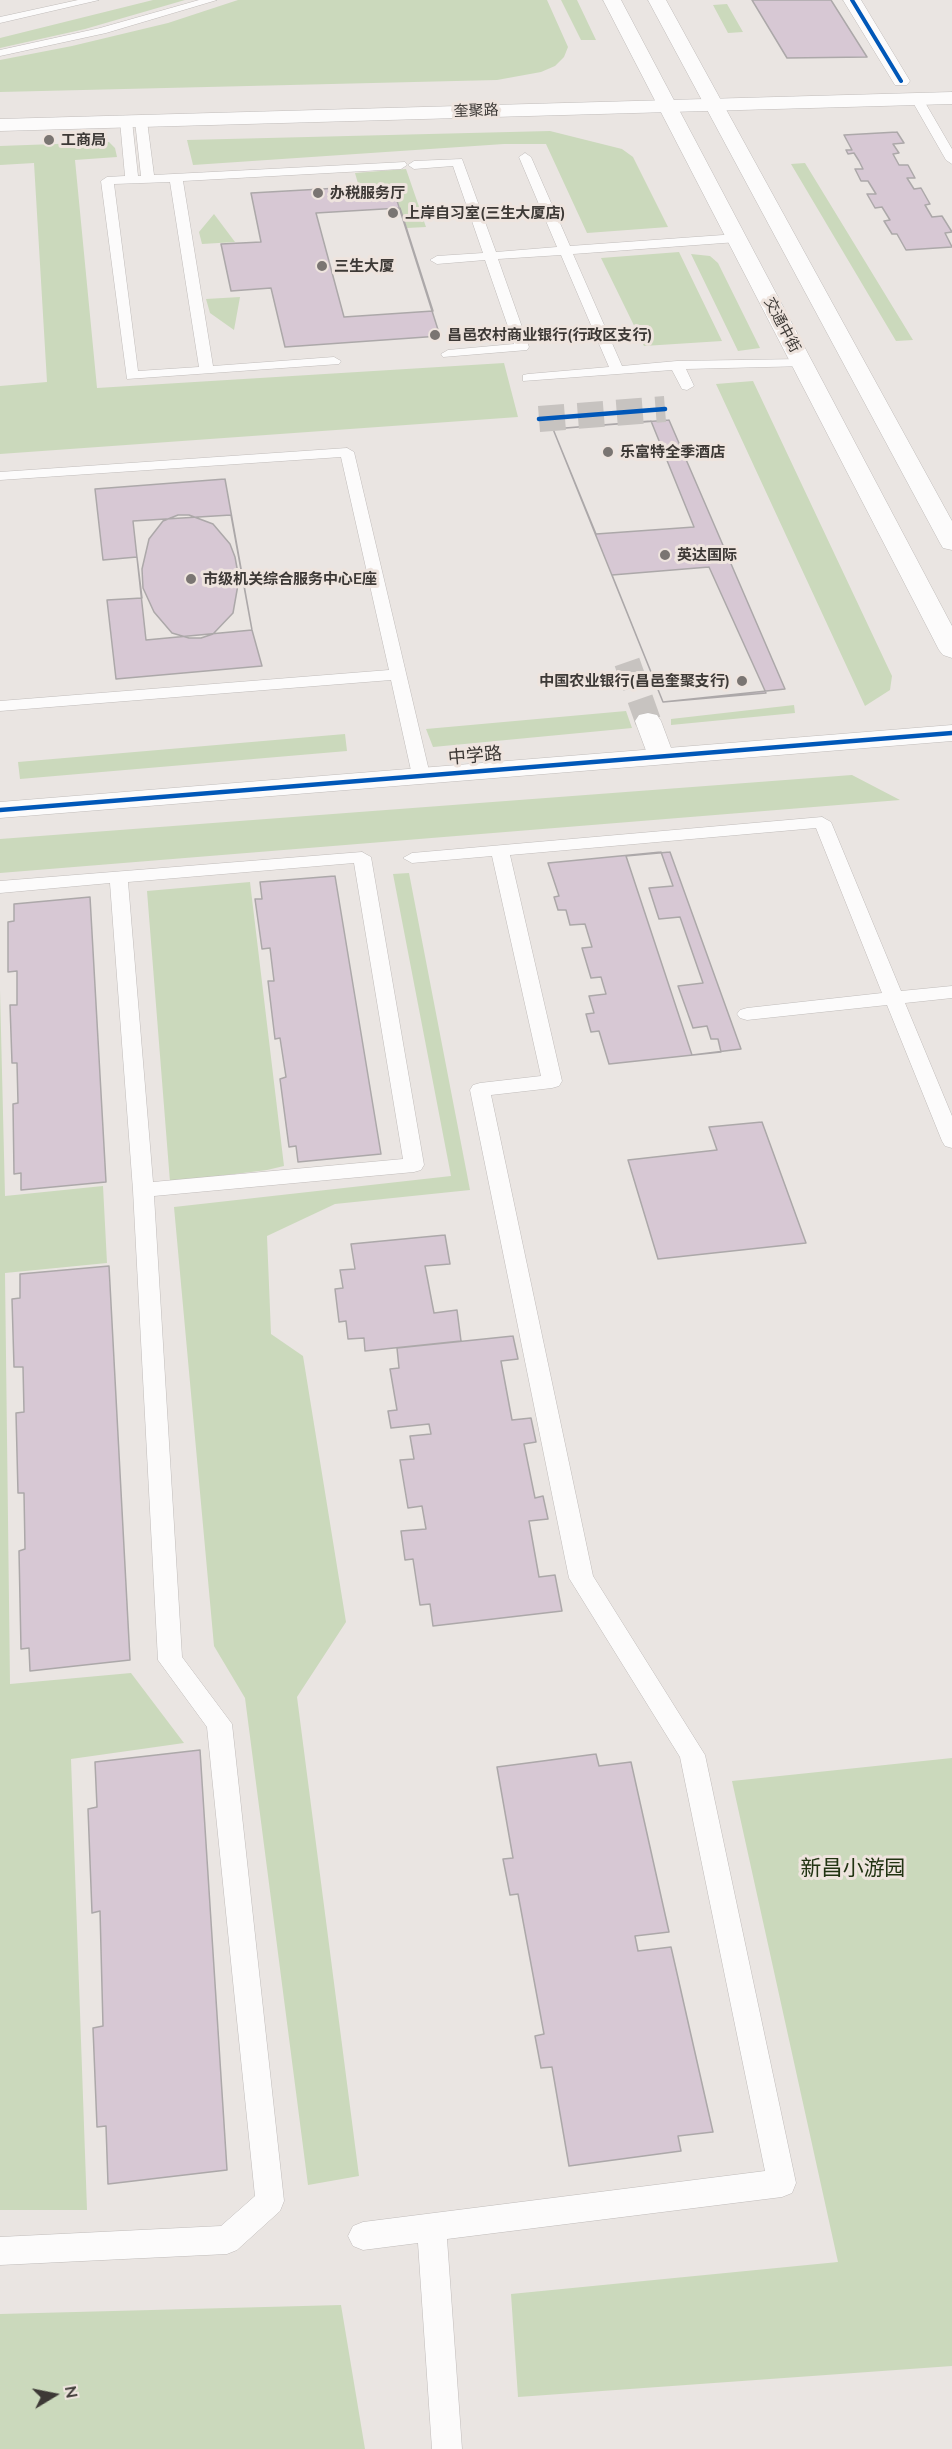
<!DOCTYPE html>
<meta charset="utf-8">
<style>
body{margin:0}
#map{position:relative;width:952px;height:2449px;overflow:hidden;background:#eae5e2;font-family:Mulish,sans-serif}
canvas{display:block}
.north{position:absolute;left:24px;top:2365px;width:60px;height:60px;-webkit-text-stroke:4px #eee4de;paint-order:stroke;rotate:80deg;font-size:16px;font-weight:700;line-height:24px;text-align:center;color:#3d3936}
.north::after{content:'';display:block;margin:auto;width:21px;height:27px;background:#3d3936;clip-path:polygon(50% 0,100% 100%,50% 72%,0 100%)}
</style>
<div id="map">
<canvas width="952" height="2449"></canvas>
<div class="north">N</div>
</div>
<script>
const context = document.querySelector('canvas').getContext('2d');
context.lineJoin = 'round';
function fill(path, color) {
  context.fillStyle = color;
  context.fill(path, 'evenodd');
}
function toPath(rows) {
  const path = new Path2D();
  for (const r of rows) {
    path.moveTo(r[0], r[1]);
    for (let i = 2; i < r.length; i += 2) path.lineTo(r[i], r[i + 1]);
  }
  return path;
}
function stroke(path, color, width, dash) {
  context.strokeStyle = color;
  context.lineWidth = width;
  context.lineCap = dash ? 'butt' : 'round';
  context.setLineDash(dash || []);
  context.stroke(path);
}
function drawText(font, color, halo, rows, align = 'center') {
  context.font = font + ' Mulish,"Noto Sans SC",sans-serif';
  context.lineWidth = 6;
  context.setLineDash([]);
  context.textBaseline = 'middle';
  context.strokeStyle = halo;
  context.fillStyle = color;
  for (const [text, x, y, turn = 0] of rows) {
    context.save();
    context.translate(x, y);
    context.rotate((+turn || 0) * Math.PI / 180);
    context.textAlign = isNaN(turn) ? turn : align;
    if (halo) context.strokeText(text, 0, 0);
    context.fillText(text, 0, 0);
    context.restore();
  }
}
const green = toPath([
 [153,0,185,0,85,29,0,48,0,38],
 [238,0,547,0,568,47,564,57,555,66,541,72,497,80,0,92,0,60,72,46,168,23],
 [561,0,577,0,596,40,581,40],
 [727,4,743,32,728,33,713,5],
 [550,131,622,149,633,157,668,227,587,233,546,144,504,144,193,165,187,140],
 [109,142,115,148,117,157,75,160,97,388,504,363,518,417,0,454,0,386,47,382,34,163,0,165,0,146],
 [805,163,913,340,896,341,791,164],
 [406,169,426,227,407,228,392,185,359,187,355,173],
 [214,214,235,242,202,244,199,232],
 [679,252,722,341,644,346,601,258],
 [691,254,710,256,718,263,760,348,738,351],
 [240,297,234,330,210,313,206,299],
 [753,381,892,676,890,690,865,706,716,384],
 [794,705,795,713,671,725,671,719],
 [626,711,632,728,433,747,426,729],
 [345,734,347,751,20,779,18,762],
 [852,775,900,800,0,873,0,839],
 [409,873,470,1190,335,1204,267,1236,271,1334,303,1356,346,1622,297,1697,359,2176,308,2185,245,1698,214,1646,174,1207,451,1176,393,874],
 [250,882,284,1166,267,1170,170,1182,147,891],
 [0,990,5,1196,103,1186,107,1263,5,1273,10,1684,131,1673,184,1743,71,1759,87,2210,0,2210],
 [952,1758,952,2366,518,2397,511,2294,838,2262,732,1781],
 [341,2305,365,2449,0,2449,0,2314]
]);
const building = toPath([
 [752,0,831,0,867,57,787,58,752,0],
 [897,132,904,143,893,144,899,153,893,154,899,165,908,165,915,178,907,178,914,189,921,188,930,204,925,205,932,217,942,216,952,232,945,233,952,247,906,250,897,234,892,234,884,221,890,220,882,207,875,208,867,194,876,194,868,181,861,181,855,169,863,169,859,161,854,153,848,154,846,150,852,150,844,135,897,132],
 [392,185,440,336,285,347,271,288,231,291,221,244,261,242,251,193,392,185],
 [400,208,433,311,344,317,316,213,400,208],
 [669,420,785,689,663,702,553,429,669,420],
 [651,421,694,527,596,534,553,429,651,421],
 [225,479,252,630,262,666,116,679,107,600,142,598,137,557,103,560,95,489,225,479],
 [178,515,189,515,213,524,230,544,235,557,239,579,233,613,213,634,201,638,189,638,172,633,154,612,143,588,142,569,149,539,163,521,178,515],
 [231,515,252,630,146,640,133,521,231,515],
 [709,567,766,693,663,702,612,575,709,567],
 [661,852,673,886,649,888,659,919,680,917,703,983,678,986,693,1028,707,1026,711,1039,718,1039,721,1052,609,1064,599,1031,591,1032,586,1014,594,1013,589,996,606,994,601,977,591,978,582,948,592,947,585,924,570,925,566,910,558,910,554,897,559,896,548,863,661,852],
 [670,852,741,1049,692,1055,626,856,670,852],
 [335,876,381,1154,298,1162,296,1146,289,1147,280,1079,286,1077,280,1038,275,1039,268,981,274,981,270,948,262,949,255,899,262,899,260,882,335,876],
 [90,897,106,1182,21,1190,21,1173,14,1174,13,1104,18,1103,17,1063,12,1063,10,1005,17,1005,17,971,8,972,8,922,14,921,14,904,90,897],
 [762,1122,806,1243,658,1259,628,1160,717,1150,709,1127,762,1122],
 [445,1235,450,1264,425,1266,434,1313,457,1310,461,1341,365,1351,364,1338,348,1339,346,1321,339,1322,335,1289,343,1288,340,1270,355,1269,351,1244,445,1235],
 [109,1266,130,1660,30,1671,29,1648,21,1649,19,1551,25,1549,24,1493,18,1493,16,1413,24,1412,23,1367,14,1367,12,1299,20,1298,20,1274,109,1266],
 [513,1336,518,1359,501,1361,512,1420,531,1418,536,1442,524,1444,535,1498,543,1496,548,1519,529,1521,539,1577,555,1575,562,1611,433,1626,430,1604,420,1605,413,1559,405,1560,401,1531,426,1529,422,1506,408,1508,400,1460,414,1459,410,1436,431,1434,429,1424,391,1428,388,1411,397,1410,390,1369,399,1368,397,1348,513,1336],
 [200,1750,227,2170,108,2184,106,2126,97,2127,93,2028,103,2026,100,1911,92,1913,88,1809,97,1807,95,1762,200,1750],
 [596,1754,599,1766,631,1762,669,1932,635,1936,638,1951,671,1947,713,2132,678,2136,681,2151,569,2166,552,2067,541,2068,535,2036,544,2034,518,1894,510,1895,503,1859,513,1858,497,1767,596,1754]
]);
const minorTunnel = toPath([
 [539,419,665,409],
 [627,662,648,721]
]);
const service = toPath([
 [78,0,99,0,0,23,0,17,78,0],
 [199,0,217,0,106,33,0,56,0,50,100,28,199,0],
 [917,95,923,99,952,149,952,164,946,160,911,99,917,95],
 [126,117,132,121,138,176,141,176,135,121,141,117,147,121,154,175,405,162,407,165,401,169,183,181,213,366,334,357,341,361,339,364,127,379,101,181,107,177,125,176,120,121,126,117],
 [170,182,199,367,138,371,114,184,170,182],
 [525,153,531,157,570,246,737,234,743,238,737,242,573,254,622,366,677,361,802,359,807,360,807,366,686,369,694,386,687,390,682,389,672,370,523,381,523,375,528,374,609,367,561,255,498,259,529,347,527,350,443,357,441,354,448,350,514,344,485,260,437,264,430,260,437,256,483,253,453,166,414,169,408,165,414,161,462,159,496,252,557,247,519,157,525,153],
 [347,448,354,452,430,775,427,779,421,780,412,775,391,680,0,711,0,701,389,670,341,457,0,480,0,472,347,448],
 [822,817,831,822,901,991,952,986,952,998,905,1003,952,1116,952,1148,945,1146,942,1141,887,1005,747,1020,740,1018,737,1014,740,1010,747,1008,882,993,816,828,510,855,562,1081,559,1086,552,1088,491,1095,593,1576,705,1755,796,2183,792,2193,782,2197,447,2239,462,2449,432,2449,418,2243,363,2250,353,2246,348,2236,353,2226,363,2222,765,2171,680,1757,569,1578,470,1090,473,1085,480,1083,541,1076,492,856,412,863,403,858,412,853,822,817],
 [362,852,371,857,424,1165,421,1170,414,1172,154,1196,182,1657,232,1724,284,2201,280,2211,237,2250,227,2254,0,2265,0,2237,221,2226,255,2196,207,1727,158,1660,133,1190,110,883,0,893,0,881,362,852],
 [354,863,403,1159,153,1182,128,882,354,863]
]);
const minor = toPath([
 [843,0,861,0,910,81,907,85,895,85,843,0],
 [648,713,657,715,661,721,674,756,671,762,661,764,651,762,648,756,635,721,639,715,648,713]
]);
const tertiary = toPath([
 [952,725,952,741,0,818,0,802,952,725]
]);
const secondary = toPath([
 [952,92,952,104,0,131,0,119,952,92]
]);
const primary = toPath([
 [603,0,621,0,952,626,952,658,943,655,939,650,603,0],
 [648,0,666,0,952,521,952,550,943,548,940,543,648,0]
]);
const cyclewayFar1 = toPath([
 [852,0,901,81]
]);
const cycleway = toPath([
 [539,419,665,409],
 [0,810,952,733]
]);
const markers = [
 [49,140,6,"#7a7572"],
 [318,193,6,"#7a7572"],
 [393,213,6,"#7a7572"],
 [322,266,6,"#7a7572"],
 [435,335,6,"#7a7572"],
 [608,452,6,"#7a7572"],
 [665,555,6,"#7a7572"],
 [191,579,6,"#7a7572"],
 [742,681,6,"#7a7572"]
];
const farStreetnames = [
 ["奎聚路",476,111,-2],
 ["交通中街",782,325,62]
];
const farPoinames = [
 ["工商局",61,140],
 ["办税服务厅",330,193],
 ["上岸自习室(三生大厦店)",405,213],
 ["三生大厦",334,266],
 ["昌邑农村商业银行(行政区支行)",447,335],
 ["乐富特全季酒店",620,452],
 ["英达国际",677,555],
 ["市级机关综合服务中心E座",203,579],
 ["中国农业银行(昌邑奎聚支行)",730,681,"right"]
];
const streetNames = [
 ["中学路",475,756,-5]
];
const nearParknames = [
 ["新昌小游园",853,1869]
];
fill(green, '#cbd9bc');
fill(building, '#d7c8d4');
stroke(building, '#aca8a9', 1.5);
stroke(minorTunnel, '#c7c3c0', 26, [26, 13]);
stroke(service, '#c0bcba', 1);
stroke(minor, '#c0bcba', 1);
stroke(tertiary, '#c0bcba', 1);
stroke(secondary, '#c0bcba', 1);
stroke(primary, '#c0bcba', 1);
fill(service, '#fcfbfb');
fill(minor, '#fcfbfb');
fill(tertiary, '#fcfbfb');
fill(secondary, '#fcfbfb');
fill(primary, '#fcfbfb');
stroke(cyclewayFar1, '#0057b8', 4);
stroke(cycleway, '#0057b8', 4.5);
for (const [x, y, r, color] of markers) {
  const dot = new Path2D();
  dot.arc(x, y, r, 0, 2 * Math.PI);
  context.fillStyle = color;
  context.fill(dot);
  stroke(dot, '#eee4de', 2);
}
drawText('15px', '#3d3936', '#eee4de', farStreetnames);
drawText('bold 15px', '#3d3936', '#eee4de', farPoinames, 'left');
drawText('18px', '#3d3936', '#eee4de', streetNames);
drawText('21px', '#213312', '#eee4de', nearParknames);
</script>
